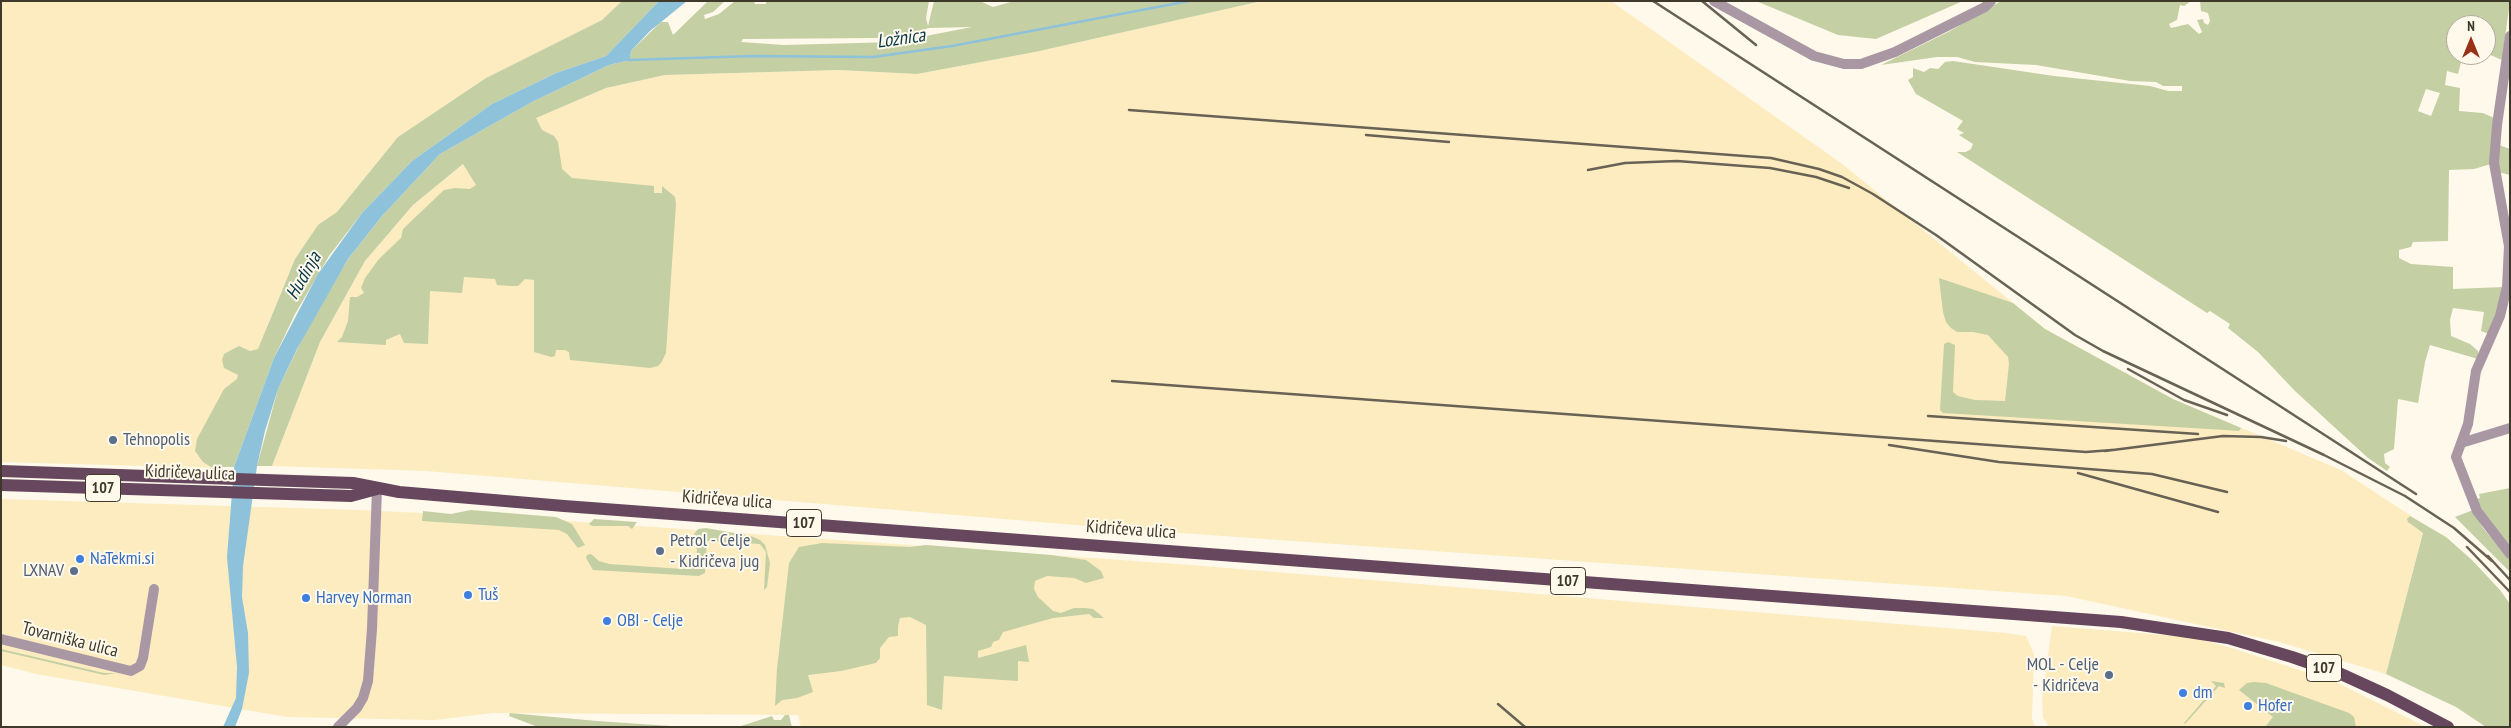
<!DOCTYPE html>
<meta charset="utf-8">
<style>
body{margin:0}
#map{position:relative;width:2511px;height:728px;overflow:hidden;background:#fff9eb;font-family:"PT Sans Narrow",sans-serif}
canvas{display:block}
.frame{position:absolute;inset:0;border:2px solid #3e392b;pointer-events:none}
.north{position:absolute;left:2446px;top:15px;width:50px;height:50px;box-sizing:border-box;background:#fff9eb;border:1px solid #b2ac9e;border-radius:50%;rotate:0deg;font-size:14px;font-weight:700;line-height:20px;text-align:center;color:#3e392b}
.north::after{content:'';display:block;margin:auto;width:18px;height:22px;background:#993018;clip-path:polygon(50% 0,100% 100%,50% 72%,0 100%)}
</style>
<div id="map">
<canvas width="2511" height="728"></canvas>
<div class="frame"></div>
<div class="north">N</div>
</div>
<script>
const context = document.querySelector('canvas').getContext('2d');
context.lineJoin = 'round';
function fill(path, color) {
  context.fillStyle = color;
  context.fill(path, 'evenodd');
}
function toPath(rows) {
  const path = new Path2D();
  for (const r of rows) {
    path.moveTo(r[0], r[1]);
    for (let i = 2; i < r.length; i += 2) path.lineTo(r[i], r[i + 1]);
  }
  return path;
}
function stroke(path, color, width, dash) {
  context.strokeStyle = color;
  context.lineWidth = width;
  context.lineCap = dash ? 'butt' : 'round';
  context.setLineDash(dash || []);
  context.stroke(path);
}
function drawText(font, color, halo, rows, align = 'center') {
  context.font = font + ' "PT Sans Narrow",sans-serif';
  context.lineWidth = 4;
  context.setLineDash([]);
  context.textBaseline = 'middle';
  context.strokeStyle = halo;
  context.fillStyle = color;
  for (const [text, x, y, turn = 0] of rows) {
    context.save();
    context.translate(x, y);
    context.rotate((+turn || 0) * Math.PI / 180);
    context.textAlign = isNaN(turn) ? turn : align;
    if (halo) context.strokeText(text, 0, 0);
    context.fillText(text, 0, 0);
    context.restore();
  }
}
const built = toPath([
 [1,1,622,1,602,20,486,78,398,137,337,212,318,226,295,259,270,319,218,468,1,462],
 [1262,1,1611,1,1841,163,2045,329,2173,399,2341,470,2425,525,2386,674,2279,642,2066,596,1124,529,426,471,272,466,320,342,365,261,413,205,463,164,535,118,606,88,665,75,839,70,917,74,1035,52],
 [1,499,360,510,541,519,1191,565,2006,633,2026,636,2034,654,2032,719,2035,727,801,727,798,715,493,713,435,720,287,717,36,674,1,665],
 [2052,626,2165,635,2195,638,2232,648,2336,682,2426,727,2049,727,2043,717,2042,700]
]);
const green = toPath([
 [622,1,659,1,606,56,556,73,492,104,412,161,362,213,329,256,295,314,274,358,234,467,211,467,203,462,195,451,197,439,224,389,237,379,238,375,224,368,222,360,224,354,239,346,250,351,258,349,295,259,318,225,337,212,398,137,486,78,602,20],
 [708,1,725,1,713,12,704,15,705,19,719,14,735,1,754,1,755,4,766,4,766,1,929,1,926,18,928,26,934,1,980,1,993,7,1014,1,1262,1,1035,52,917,74,839,70,665,75,606,88,536,118,542,130,554,136,558,142,562,169,572,178,654,186,654,193,662,193,662,186,675,197,676,204,666,353,661,363,658,366,650,368,570,360,569,352,565,350,556,350,555,356,551,357,534,352,534,280,525,279,518,286,509,286,497,285,495,279,464,277,462,293,430,291,428,344,404,343,400,334,386,340,386,345,337,342,342,337,348,321,350,297,357,297,364,293,361,288,365,278,379,259,401,238,403,229,444,190,455,188,470,189,476,185,463,164,413,205,365,261,320,342,272,466,257,466,278,389,306,331,348,259,382,216,440,154,532,102,609,65,630,60,631,51,661,22,668,22,673,35],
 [972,27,895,42,784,45,741,42,743,39,877,38,907,35,929,28],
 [1756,1,1963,1,1876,39,1838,35],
 [2001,1,2191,1,2184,6,2180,5,2177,20,2169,24,2171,28,2188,24,2199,34,2202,32,2197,20,2203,19,2204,23,2208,25,2210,21,2208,13,2201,11,2200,1,2510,1,2502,60,2486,53,2486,25,2456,25,2456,55,2463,55,2458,74,2447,71,2445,85,2460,88,2459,111,2483,113,2494,118,2491,164,2474,169,2449,170,2448,241,2413,242,2411,247,2399,250,2399,258,2411,264,2453,267,2453,289,2504,287,2502,297,2489,334,2481,331,2484,312,2453,308,2450,320,2451,336,2470,344,2478,351,2478,359,2430,345,2425,362,2418,403,2398,399,2394,449,2384,454,2385,463,2390,467,2387,471,2368,458,2295,391,2258,352,2228,328,2230,324,2210,311,2207,313,1957,152,1966,152,1971,149,1973,144,1959,135,1964,133,1957,129,1963,121,1916,94,1908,80,1913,77,1913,68,1924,72,1930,68,1938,69,1945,62,1953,61,2054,76,2150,86,2168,91,2182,91,2182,86,2163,86,2156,82,2130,81,2036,65,1975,62,1957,57,1937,57,1881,65,1950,31],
 [2426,89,2440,93,2431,116,2418,111],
 [2499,145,2510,149,2510,175,2498,172],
 [1939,278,2013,303,2045,329,2173,399,2241,428,2239,431,2225,430,1943,413,1940,410,1944,344,1948,342,1955,345,1953,392,1958,396,1975,400,2005,401,2009,364,2008,357,1988,335,1973,332,1957,332,1951,328,1946,322,1943,312],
 [2510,488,2510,549,2490,524,2476,499,2480,498,2479,494],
 [471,510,556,517,572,524,585,545,578,548,567,534,559,530,422,521,423,511,451,514],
 [2473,510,2483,528,2510,560,2510,572,2455,517],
 [2410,516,2446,537,2472,560,2500,590,2510,604,2510,727,2486,727,2456,707,2386,674,2423,533,2408,522,2407,519],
 [594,519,637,522,632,529,628,526,592,526,589,524],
 [706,528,751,536,760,540,765,545,770,563,767,587,764,590,766,552,760,544,707,541,705,573,699,576,593,570,586,558,587,555,591,554,599,561,609,564,683,569,690,566,696,559,697,550,694,534,698,529],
 [822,543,910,547,926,545,1051,555,1086,560,1101,571,1104,578,1086,583,1074,578,1047,576,1035,581,1034,589,1038,597,1053,611,1061,613,1074,608,1085,608,1093,609,1104,618,1094,618,1089,614,1053,618,1003,632,999,640,993,642,991,647,978,651,978,658,1026,645,1029,662,1018,661,1018,681,944,676,942,710,927,705,926,625,910,617,900,618,898,626,898,636,889,637,880,648,880,658,876,663,841,671,808,675,813,692,797,698,782,700,775,706,777,669,789,563,799,547],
 [1,649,104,673,116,673,104,675,1,651],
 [2211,681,2224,683,2225,688,2219,686,2185,724,2184,723,2216,686],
 [2254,682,2266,683,2349,713,2354,717,2356,727,2265,727,2273,717,2239,690,2247,683],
 [510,713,597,721,686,727,538,727,509,716],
 [785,715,789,715,792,727,738,727,772,716,774,720,781,720]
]);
const water = toPath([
 [659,1,687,1,650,31,631,51,630,60,609,65,532,102,440,154,382,216,348,259,297,349,278,389,265,431,257,466,243,566,242,597,248,633,249,673,242,709,235,727,223,727,236,698,237,667,227,557,234,467,274,358,318,274,362,213,412,161,492,104,556,73,606,56]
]);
const stream = toPath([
 [628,60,753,56,873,57,952,46,1189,1]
]);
const street = toPath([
 [1714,1,1814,56,1844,64,1861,64,1895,52,1985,7,1991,1],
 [2510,36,2497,125,2494,163,2509,246,2507,287,2500,316,2476,371,2468,424,2456,457,2477,511,2510,554],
 [2461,443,2510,428],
 [1,639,131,671,140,666,143,658,154,589],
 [338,727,357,708,363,698,368,681,372,629,377,489]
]);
const primary = toPath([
 [1,471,353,483,399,492,564,506,2121,622,2228,638,2292,657,2341,674,2387,695,2448,727],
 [1,485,351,496,377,489]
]);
const rail = toPath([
 [1653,1,2416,494],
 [1702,1,1756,45],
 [1129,110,1771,158,1819,169,1842,177,1873,194,1936,235,2075,335,2103,351,2324,455,2405,496,2454,528,2492,561],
 [1366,135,1449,142],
 [1588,170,1625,163,1677,161,1770,168,1816,177,1849,188],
 [2128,369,2184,400,2227,415],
 [1112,381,2086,452,2112,450],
 [1928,416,2198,434],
 [1889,445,1999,462,2152,474,2227,492],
 [2105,451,2223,436,2261,437,2286,441],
 [2078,473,2218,512],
 [2467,547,2510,592],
 [2488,556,2510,580],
 [1498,704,1525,727]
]);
const markers = [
 [113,440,5,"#5c6f8a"],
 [660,551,5,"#5c6f8a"],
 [80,559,5,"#3f7fe0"],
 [74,571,5,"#5c6f8a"],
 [468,595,5,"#3f7fe0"],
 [306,598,5,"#3f7fe0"],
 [607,621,5,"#3f7fe0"],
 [2109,675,5,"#5c6f8a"],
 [2183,693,5,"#3f7fe0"],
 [2248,706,5,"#3f7fe0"]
];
const shields = [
 [103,488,35],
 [804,523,35],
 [1568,581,35],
 [2324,668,35]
];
const shieldNames = [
 ["107",103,488],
 ["107",804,523],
 ["107",1568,581],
 ["107",2324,668]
];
const serviceNames = [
 ["Tehnopolis",123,440],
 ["Petrol - Celje",670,541],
 ["- Kidričeva jug",670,562],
 ["LXNAV",64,571,"right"],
 ["MOL - Celje",2099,665,"right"],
 ["- Kidričeva",2099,686,"right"]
];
const streetNames = [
 ["Kidričeva ulica",190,473,2],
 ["Kidričeva ulica",727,500,4],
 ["Kidričeva ulica",1131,530,4],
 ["Tovarniška ulica",70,640,14]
];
const shopNames = [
 ["NaTekmi.si",90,559],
 ["Tuš",478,595],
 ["Harvey Norman",316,598],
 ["OBI - Celje",617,621],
 ["dm",2193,693],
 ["Hofer",2258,706]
];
const waterNames = [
 ["Ložnica",901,39,-8],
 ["Hudinja",304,276,-60]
];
fill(built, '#fcecc0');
fill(green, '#c4cfa4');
fill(water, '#8dc2da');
stroke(stream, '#8dc2da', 2.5);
stroke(street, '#a997a4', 10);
stroke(primary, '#66475e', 12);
stroke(rail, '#676254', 2.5);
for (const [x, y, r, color] of markers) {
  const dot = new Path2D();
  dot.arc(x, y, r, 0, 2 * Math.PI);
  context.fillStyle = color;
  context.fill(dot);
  stroke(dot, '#fff9eb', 2);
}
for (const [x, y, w] of shields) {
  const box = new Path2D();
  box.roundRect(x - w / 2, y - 13.5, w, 27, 4);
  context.fillStyle = '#fff9eb';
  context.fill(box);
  stroke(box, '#3e392b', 1);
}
drawText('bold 16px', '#3e392b', null, shieldNames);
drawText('18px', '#4e5e75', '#fff9eb', serviceNames, 'left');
drawText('18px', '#3e392b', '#fff9eb', streetNames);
drawText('18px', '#366cbe', '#fff9eb', shopNames, 'left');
drawText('italic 19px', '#053748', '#fff9eb', waterNames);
</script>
